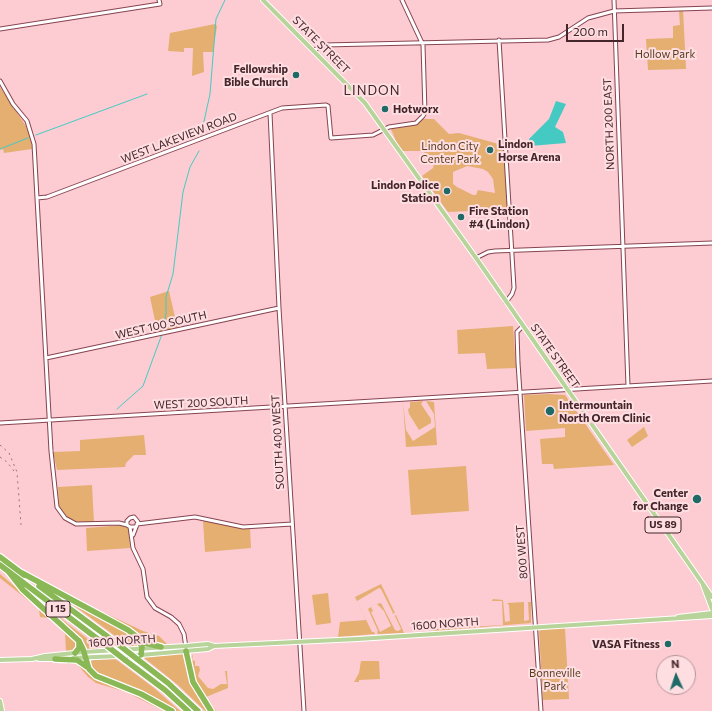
<!DOCTYPE html>
<style>
body{margin:0}
#map{position:relative;width:712px;height:711px;overflow:hidden;background:#fcccd2;font-family:Commissioner,sans-serif}
canvas{display:block}
.north{position:absolute;left:656px;top:655px;width:40px;height:40px;box-sizing:border-box;background:#ffdee2;border:1px solid #b49498;border-radius:50%;rotate:357deg;font-size:11px;font-weight:700;line-height:16px;text-align:center;color:#43252a}
.north::after{content:'';display:block;margin:auto;width:14px;height:18px;background:#1e6a66;clip-path:polygon(50% 0,100% 100%,50% 72%,0 100%)}
.scale{position:absolute;left:566px;top:24px;width:58px;height:18px;box-sizing:border-box;border:2px solid #43252a;border-top:0;padding-left:5px;font-size:12px;line-height:14px;white-space:nowrap;color:#43252a;-webkit-text-stroke:3px #ffdee2;paint-order:stroke}
</style>
<div id="map">
<canvas width="712" height="711"></canvas>
<div class="north">N</div>
<div class="scale">200 m</div>
</div>
<script>
const context = document.querySelector('canvas').getContext('2d');
context.lineJoin = 'round';
function fill(path, color) {
  context.fillStyle = color;
  context.fill(path, 'evenodd');
}
function toPath(rows) {
  const path = new Path2D();
  for (const r of rows) {
    path.moveTo(r[0], r[1]);
    for (let i = 2; i < r.length; i += 2) path.lineTo(r[i], r[i + 1]);
  }
  return path;
}
function stroke(path, color, width, dash) {
  context.strokeStyle = color;
  context.lineWidth = width;
  context.lineCap = dash ? 'butt' : 'round';
  context.setLineDash(dash || []);
  context.stroke(path);
}
function drawText(font, color, halo, rows, align = 'center') {
  context.font = font + ' Commissioner,sans-serif';
  context.lineWidth = 4;
  context.setLineDash([]);
  context.textBaseline = 'middle';
  context.strokeStyle = halo;
  context.fillStyle = color;
  for (const [text, x, y, turn = 0] of rows) {
    context.save();
    context.translate(x, y);
    context.rotate((+turn || 0) * Math.PI / 180);
    context.textAlign = isNaN(turn) ? turn : align;
    if (halo) context.strokeText(text, 0, 0);
    context.fillText(text, 0, 0);
    context.restore();
  }
}
const green = toPath([
 [683,10,686,69,648,70,646,39,673,38,673,26,680,25,679,11],
 [215,24,217,26,213,52,203,52,204,72,192,76,193,48,184,48,184,52,168,51,170,33],
 [0,87,26,126,31,140,32,149,4,153,3,149,0,150],
 [422,119,434,119,449,134,459,133,506,146,510,209,448,212,422,176,433,168,434,163,423,151,400,151,391,129,418,123],
 [467,166,483,169,488,172,493,179,495,193,478,190,476,195,473,195,457,187,453,184,453,172],
 [169,291,178,330,158,335,150,297],
 [513,326,516,368,487,369,485,353,458,354,457,330],
 [549,394,565,395,614,465,554,469,553,464,542,464,540,439,565,437,565,428,526,431,524,395],
 [423,401,421,404,431,419,431,423,419,430,409,414,408,409,410,408,410,402],
 [426,401,434,402,437,445,406,447,403,402,406,430,413,441,435,427,434,414],
 [644,427,648,436,632,447,627,440],
 [144,435,146,455,134,455,126,463,125,467,57,470,53,452,80,451,80,440],
 [466,466,469,511,411,515,408,470],
 [92,485,94,523,78,522,71,520,62,512,59,506,58,487],
 [203,521,250,528,251,548,205,552],
 [124,525,129,529,130,548,87,551,86,528],
 [0,574,59,624,76,642,78,645,74,650,66,651,65,634,50,618,40,617,39,609,0,578],
 [381,584,395,613,392,614,393,613,381,589,379,588,357,601,372,632,374,632,375,634,338,637,340,622,366,620,355,597],
 [328,593,331,623,316,625,312,595],
 [493,599,503,600,505,622,510,621,509,605,507,603,524,602,524,621,529,620,528,602,531,602,531,623,433,631,432,629,503,625,502,601,492,601],
 [68,601,131,635,138,641,138,646,130,647],
 [79,601,143,631,159,636,167,644,150,644,133,630],
 [381,603,395,630,398,631,401,629,395,616,393,617,396,615,404,633,378,634,377,632,378,631,368,609,371,607,373,611,371,612,380,632,391,626,384,611,377,604],
 [44,605,68,624,101,649,85,649],
 [565,628,569,699,543,700,539,631,543,629],
 [181,653,183,654,188,677,209,711,205,711,178,685,143,657],
 [193,654,192,660,195,661,195,666,199,666,200,670,198,676,208,688,213,689,221,684,227,684,225,671,227,671,228,688,206,697,216,711,214,711,200,692,194,677,191,658],
 [114,658,154,688,180,711,176,711,143,692,100,675,93,669,89,662,93,660],
 [76,661,83,664,89,674,96,679,136,694,169,711,164,711,126,692,96,683,88,677,77,664,67,664,67,662],
 [361,661,379,661,380,679,359,680,359,682,354,682,359,673]
]);
const water = toPath([
 [556,101,566,104,555,127,563,132,566,143,530,146,529,139,549,119]
]);
const stream = toPath([
 [36,135,147,94],
 [201,135,210,94,216,19,225,0],
 [0,149,28,138],
 [163,331,166,313,166,297,173,274,183,192,190,167,199,151],
 [117,409,143,386,162,334]
]);
const minor = toPath([
 [614,0,628,386],
 [0,29,160,4,159,0],
 [499,40,514,288,512,294,506,302],
 [314,50,324,45,548,40,559,37,588,18,614,11,712,8],
 [0,81,13,104,27,121,34,144,51,451,57,507,65,518,76,524,119,523,127,525],
 [270,113,279,308,304,711],
 [37,198,47,197,282,108,326,105,328,106,331,138,373,135,389,127,416,123,423,116,425,112,423,45,402,0],
 [476,258,488,252,495,251,712,243],
 [523,326,517,332,518,363,541,711],
 [46,358,279,308],
 [0,423,712,381],
 [137,524,195,517,243,527,292,524],
 [130,527,133,548,143,569,147,597,155,608,171,617,179,624,184,634,186,648],
 [133,535,138,522,134,517,130,518,127,521,127,525,130,527,135,527]
]);
const major = toPath([
 [263,0,365,103,476,258,712,597],
 [703,585,712,609],
 [678,617,712,613],
 [73,658,141,655,208,649,214,646],
 [32,659,45,656,84,652,186,646,208,644,214,646,358,639,712,616],
 [39,659,56,659],
 [0,660,32,659],
 [0,701,2,711]
]);
const highway = toPath([
 [0,557,24,575],
 [0,565,107,646],
 [8,571,23,590,79,641,83,649,89,669,96,676,141,694,172,711],
 [22,573,128,630,145,643,161,647],
 [39,586,119,645],
 [138,639,142,647,141,655],
 [186,651,193,682,211,711],
 [75,653,79,648,79,641],
 [55,659,77,660,87,667],
 [137,659,168,683,198,711],
 [125,660,165,690,188,711]
]);
const rail = toPath([
 [0,445,9,453,17,472,21,525],
 [0,457,7,462,14,471]
]);
const highwayBridge = toPath([
 [119,645,137,659],
 [107,646,125,660]
]);
const markers = [
 [296,75,4,"#1e6a66"],
 [385,109,4,"#1e6a66"],
 [490,150,4,"#1e6a66"],
 [447,191,4,"#1e6a66"],
 [461,217,4,"#1e6a66"],
 [550,411,5,"#1e6a66"],
 [697,499,5,"#1e6a66"],
 [668,644,4,"#1e6a66"]
];
const shields = [
 [663,525,36],
 [58,609,24]
];
const shieldNames = [
 ["US 89",663,525],
 ["I 15",58,609]
];
const streetNames = [
 ["STATE STREET",321,45,45],
 ["NORTH 200 EAST",609,124,-92],
 ["WEST LAKEVIEW ROAD",179,138,-21],
 ["WEST 100 SOUTH",161,325,-13],
 ["STATE STREET",555,356,55],
 ["WEST 200 SOUTH",201,403,-3],
 ["SOUTH 400 WEST",278,442,-93],
 ["800 WEST",522,552,-94],
 ["1600 NORTH",445,624,-4],
 ["1600 NORTH",122,641,-4]
];
const parkNames = [
 ["Hollow Park",665,54],
 ["Lindon City",450,146],
 ["Center Park",450,159],
 ["Bonneville",555,673],
 ["Park",555,686]
];
const poiNames = [
 ["Fellowship",288,69],
 ["Bible Church",288,82],
 ["Hotworx",393,109,"left"],
 ["Lindon",498,144,"left"],
 ["Horse Arena",498,157,"left"],
 ["Lindon Police",439,185],
 ["Station",439,198],
 ["Fire Station",469,211,"left"],
 ["#4 (Lindon)",469,224,"left"],
 ["Intermountain",559,405,"left"],
 ["North Orem Clinic",559,418,"left"],
 ["Center",688,493],
 ["for Change",688,506],
 ["VASA Fitness",660,644]
];
const quarterNames = [
 ["LINDON",372,91]
];
fill(green, '#e4af71');
fill(water, '#45cac3');
stroke(stream, '#45cac3', 1);
stroke(minor, '#874450', 5);
stroke(major, '#fff', 6);
stroke(highway, '#fff', 8);
stroke(minor, '#fff', 3);
stroke(major, '#b9d49a', 4);
stroke(highway, '#8ab856', 5.5);
stroke(rail, '#997378', 1, [2, 4]);
stroke(highwayBridge, '#fff', 8, []);
stroke(highwayBridge, '#8ab856', 5.5);
for (const [x, y, r, color] of markers) {
  const dot = new Path2D();
  dot.arc(x, y, r, 0, 2 * Math.PI);
  context.fillStyle = color;
  context.fill(dot);
  stroke(dot, '#ffdee2', 1.5);
}
for (const [x, y, w] of shields) {
  const box = new Path2D();
  box.roundRect(x - w / 2, y - 8, w, 16, 3);
  context.fillStyle = '#ffdee2';
  context.fill(box);
  stroke(box, '#43252a', 1);
}
drawText('bold 10px', '#43252a', null, shieldNames);
drawText('11px', '#43252a', '#ffdee2', streetNames);
drawText('11px', '#553c1d', '#ffdee2', parkNames);
drawText('bold 11px', '#43252a', '#ffdee2', poiNames, 'right');
context.letterSpacing = '1px';
drawText('13px', '#43252a', '#ffdee2', quarterNames);
context.letterSpacing = '0px';
</script>
